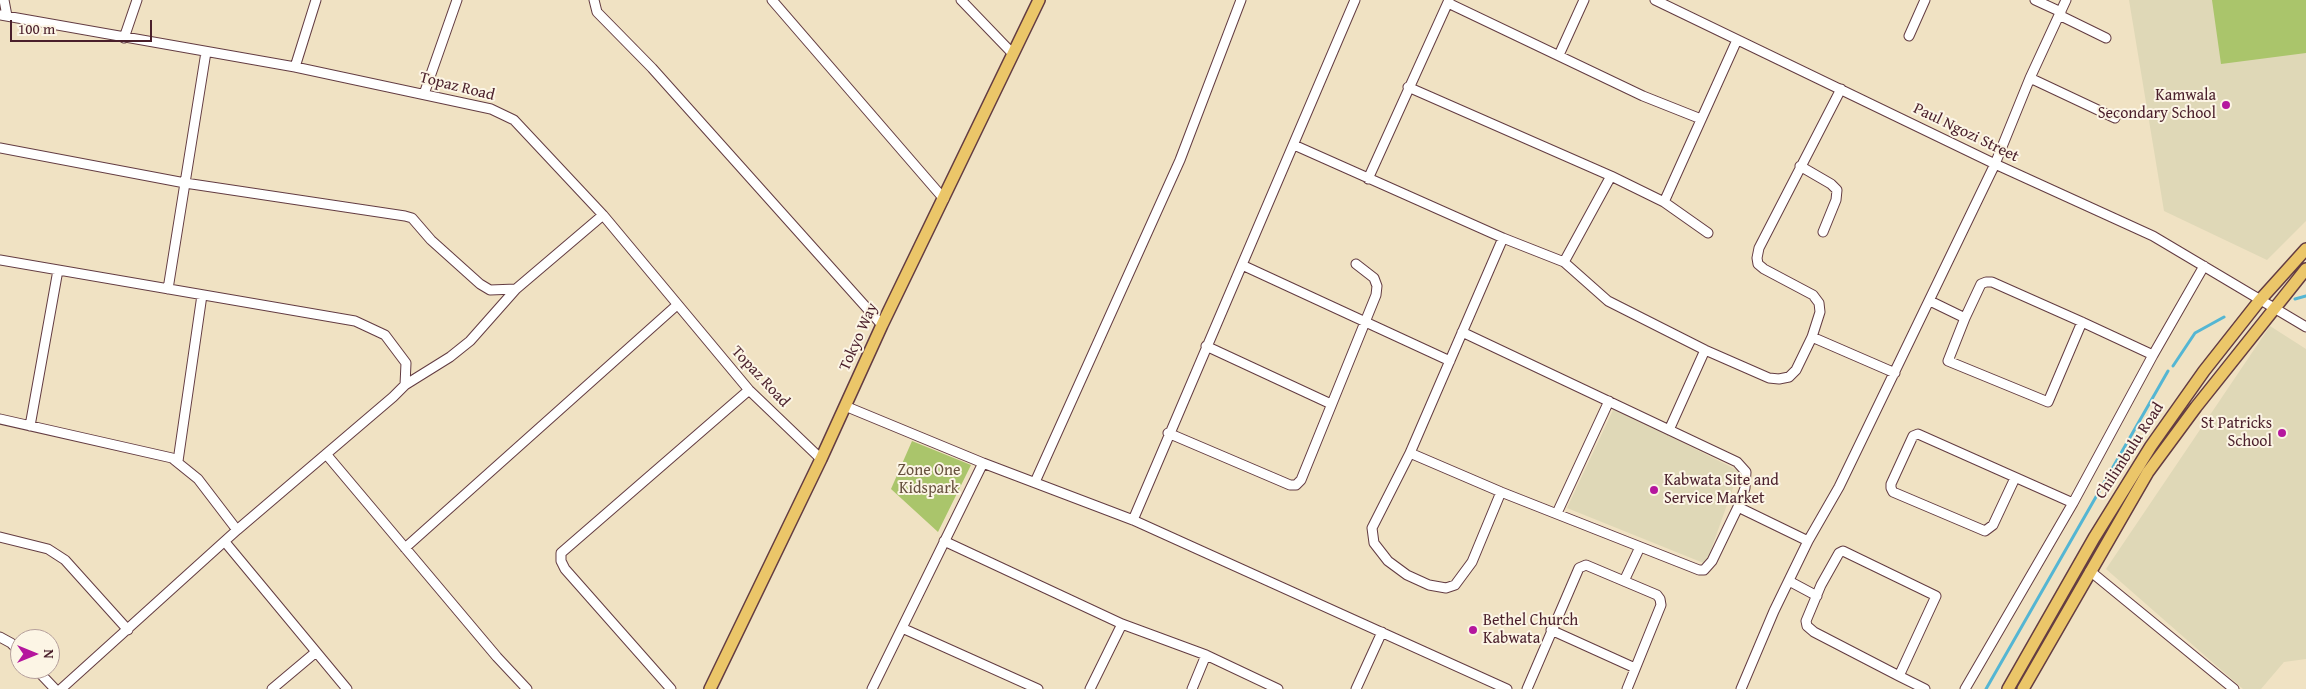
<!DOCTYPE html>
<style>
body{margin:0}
#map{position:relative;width:2306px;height:689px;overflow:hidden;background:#f0e2c3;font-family:"Gentium Book Plus",serif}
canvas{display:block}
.north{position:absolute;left:10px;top:629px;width:50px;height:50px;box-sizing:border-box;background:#fcf5e5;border:1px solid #b59f9b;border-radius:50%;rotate:90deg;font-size:14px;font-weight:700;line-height:20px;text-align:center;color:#4a1f2b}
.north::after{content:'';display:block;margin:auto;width:18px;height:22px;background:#b5179e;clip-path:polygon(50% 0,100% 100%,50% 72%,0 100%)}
.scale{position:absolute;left:10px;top:20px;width:142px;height:22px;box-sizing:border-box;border:2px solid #4a1f2b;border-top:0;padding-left:6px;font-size:15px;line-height:18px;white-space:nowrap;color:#4a1f2b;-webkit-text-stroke:4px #fcf5e5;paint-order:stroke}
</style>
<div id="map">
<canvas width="2306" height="689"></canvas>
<div class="north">N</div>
<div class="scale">100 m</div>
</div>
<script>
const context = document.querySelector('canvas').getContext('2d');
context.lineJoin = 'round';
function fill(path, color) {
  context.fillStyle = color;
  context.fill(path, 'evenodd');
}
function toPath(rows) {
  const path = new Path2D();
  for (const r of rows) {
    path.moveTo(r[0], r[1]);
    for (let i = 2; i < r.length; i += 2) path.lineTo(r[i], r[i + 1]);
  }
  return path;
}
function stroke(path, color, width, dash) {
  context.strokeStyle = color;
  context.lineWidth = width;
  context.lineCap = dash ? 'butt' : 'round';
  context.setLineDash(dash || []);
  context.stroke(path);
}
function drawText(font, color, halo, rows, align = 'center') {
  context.font = font + ' "Gentium Book Plus",serif';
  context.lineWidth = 4;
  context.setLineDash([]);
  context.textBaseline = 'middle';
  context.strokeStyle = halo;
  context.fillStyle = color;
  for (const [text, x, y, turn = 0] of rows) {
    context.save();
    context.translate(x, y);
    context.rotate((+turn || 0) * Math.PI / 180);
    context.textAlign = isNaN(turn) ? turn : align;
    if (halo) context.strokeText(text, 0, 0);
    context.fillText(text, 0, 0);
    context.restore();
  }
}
const built = toPath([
 [2129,0,2306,0,2306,221,2267,260,2164,211],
 [2270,326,2306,349,2306,659,2284,662,2261,689,2243,689,2106,569],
 [1614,408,1739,471,1706,564,1567,508]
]);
const green = toPath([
 [2212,0,2306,0,2306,53,2221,64],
 [912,441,971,465,938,532,891,489]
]);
const stream = toPath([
 [2295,299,2306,296],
 [2173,366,2195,333,2224,317],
 [1986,689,2168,371]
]);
const minor = toPath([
 [4,0,7,16],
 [594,0,597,12,652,68,882,325],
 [772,0,944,199],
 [961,0,1013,54],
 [1655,0,1995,164,2153,236,2306,327],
 [2035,0,2061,12],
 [1448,3,1643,96,1701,119],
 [0,15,295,67,491,109,514,120,603,215,749,390,821,459],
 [2059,15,2106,38],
 [1909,36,1925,0],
 [124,38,137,0],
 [1559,55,1584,0],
 [295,67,316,0],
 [2030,78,2115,118],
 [1408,87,1611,176,1664,202,1708,233],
 [424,94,457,0],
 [1294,145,1503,238,1564,262,1608,301,1705,350,1769,378,1779,379,1789,377,1796,370,1812,337,1820,312,1819,303,1813,295,1764,269,1758,264,1757,258,1759,248,1841,89],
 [0,148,185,183,405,216,412,218,431,240,480,284,490,290,516,289,603,215],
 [1800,166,1831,184,1837,190,1836,200,1823,232],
 [1368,179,1449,0],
 [1664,202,1737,40],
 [0,260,355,321,385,335,406,363,405,385,393,397,237,530,61,689],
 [1564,262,1611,176],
 [1242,265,1450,361],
 [168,289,206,52],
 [1930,301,1965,318],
 [2082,322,2048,402,1948,361,1965,318,1981,284,1986,282,1992,282,2082,322,2153,355],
 [1812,337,1895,373],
 [1206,346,1331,404],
 [405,385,450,357,470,341,516,289],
 [845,406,983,463,1133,520,1507,689],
 [0,419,172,458,198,479,237,530],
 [30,426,58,270],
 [1669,430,1705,350],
 [1168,433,1290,485,1296,485,1301,480,1376,295,1377,286,1374,278,1356,264],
 [1410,453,1501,492,1699,570,1704,570,1712,561,1738,507,1745,488,1746,472,1737,462,1462,332],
 [326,454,497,657,527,689],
 [178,461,202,295],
 [2015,478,1993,525,1985,531,1893,492,1891,488,1891,484,1913,436,1918,434,2073,503],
 [1035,482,1180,160,1241,0],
 [1501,492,1472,562,1455,585,1446,588,1429,585,1407,575,1388,561,1374,543,1372,528,1410,453,1503,238],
 [1738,507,1808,541],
 [1557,513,1609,401],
 [1133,520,1355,0],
 [0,537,48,549,65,560,128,630],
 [944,541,1122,624,1206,655,1278,689],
 [225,542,347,689],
 [405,548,677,305],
 [2090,571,2234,689],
 [1624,581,1640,547],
 [1789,581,1817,596],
 [902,628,1038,689],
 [1551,630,1635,668],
 [0,637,11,643,20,652],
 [36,669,55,689],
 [1899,676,1936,596,1843,551,1839,553,1821,585,1806,621,1807,626,1814,632,1899,676,1925,689],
 [272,689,316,652],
 [671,689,565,569,561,561,561,553,749,390],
 [872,689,983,463],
 [1090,689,1122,624],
 [1192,689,1206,655],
 [1356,689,1382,632],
 [1527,689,1579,568,1586,565,1657,595,1660,599,1661,605,1627,689],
 [1741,689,1774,611,1808,541,1839,487,1995,164,2030,78,2066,0],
 [1965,689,2073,503,2153,355,2204,266]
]);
const major = toPath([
 [710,689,821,459,882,325,1039,0],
 [2008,689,2094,538,2151,446,2204,371,2260,300,2306,249],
 [2023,689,2148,472,2196,407,2306,269]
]);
const markers = [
 [2226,105,5,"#b5179e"],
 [2282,433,5,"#b5179e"],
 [1654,490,5,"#b5179e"],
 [1473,630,5,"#b5179e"]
];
const streetNames = [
 ["Topaz Road",457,87,14],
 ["Paul Ngozi Street",1966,133,26],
 ["Tokyo Way",859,337,-66],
 ["Topaz Road",760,377,47],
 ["Chilimbulu Road",2130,451,-57]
];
const poiNames = [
 ["Kamwala",2216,96],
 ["Secondary School",2216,114],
 ["St Patricks",2272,424],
 ["School",2272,442],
 ["Kabwata Site and",1664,481,"left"],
 ["Service Market",1664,499,"left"],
 ["Bethel Church",1483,621,"left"],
 ["Kabwata",1483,639,"left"]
];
const parkNames = [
 ["Zone One",929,471],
 ["Kidspark",929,489]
];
fill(built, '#dfd8b7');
fill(green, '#aac56b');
stroke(stream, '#54b6d3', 3);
stroke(minor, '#633c42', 11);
stroke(major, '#633c42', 14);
stroke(minor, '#fff', 9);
stroke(major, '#ebc669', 11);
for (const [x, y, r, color] of markers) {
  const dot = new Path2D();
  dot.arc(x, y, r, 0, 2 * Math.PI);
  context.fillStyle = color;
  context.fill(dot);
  stroke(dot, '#fcf5e5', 2);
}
drawText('16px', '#4a1f2b', '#fcf5e5', streetNames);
drawText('16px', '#4a1f2b', '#fcf5e5', poiNames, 'right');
drawText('16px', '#67513e', '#fcf5e5', parkNames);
</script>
